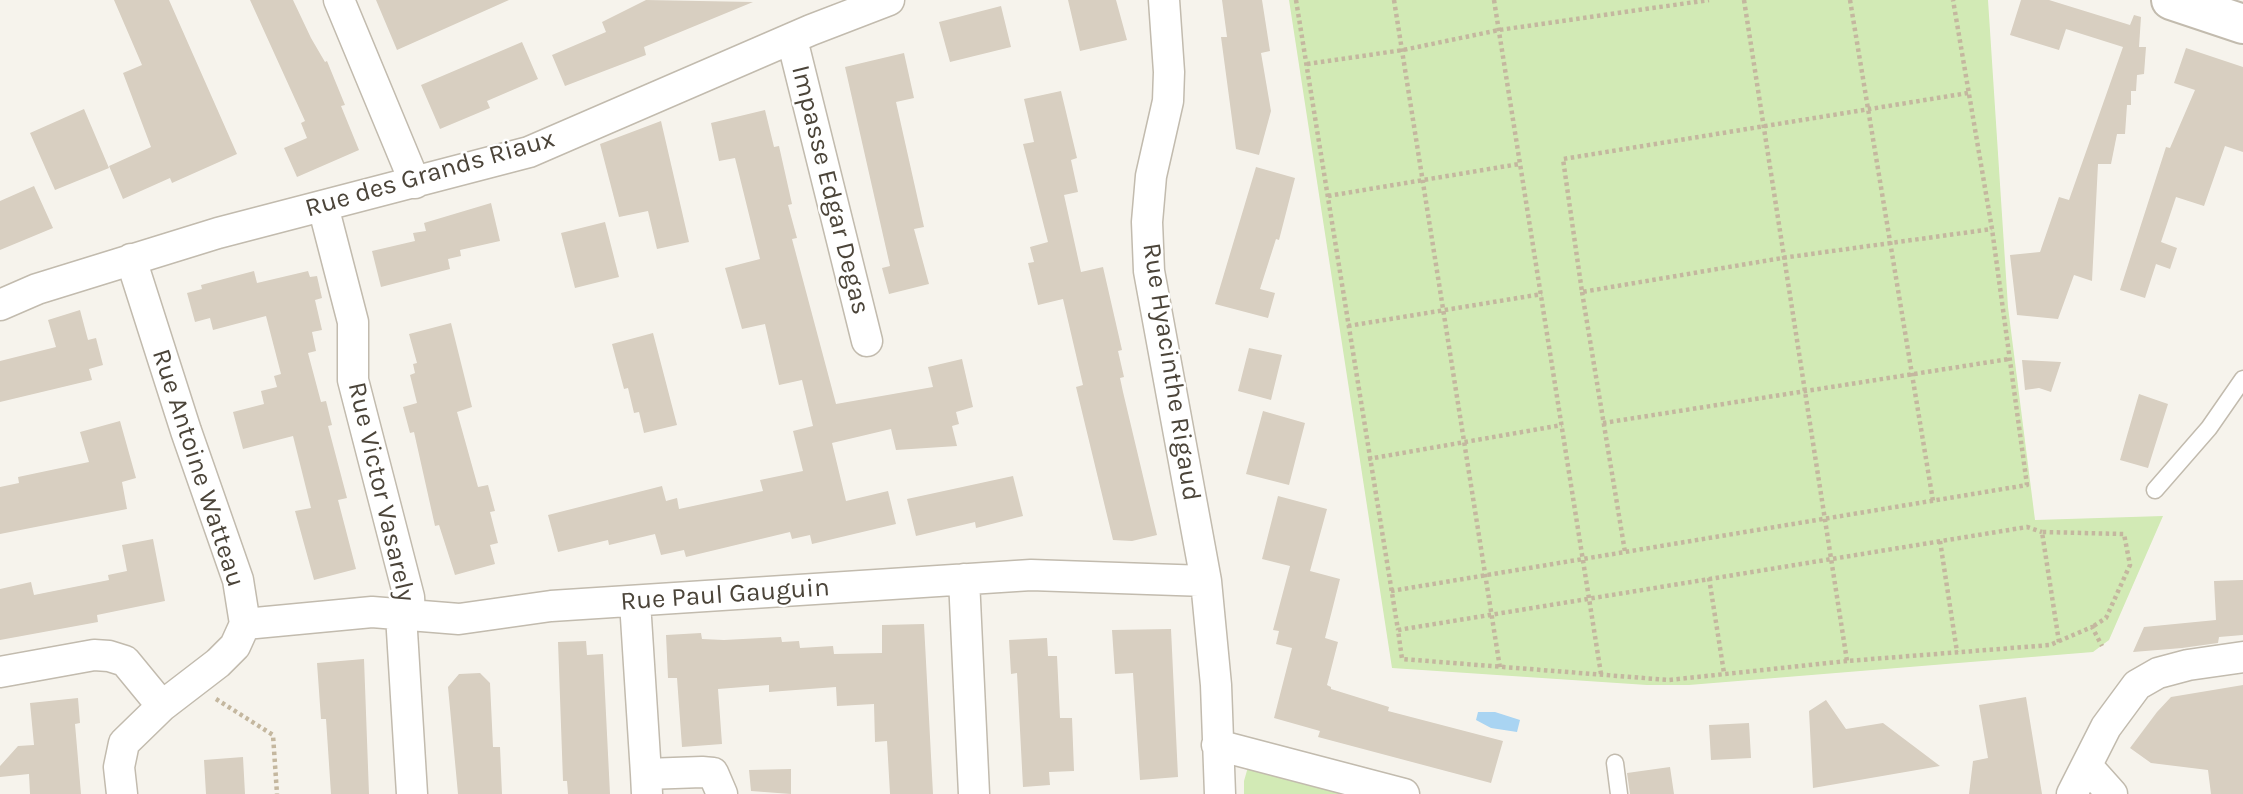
<!DOCTYPE html>
<style>
body{margin:0}
canvas{display:block;background:#f6f3ec}
</style>
<canvas width="2243" height="794"></canvas>
<script>
const context = document.querySelector('canvas').getContext('2d');
context.lineJoin = 'round';
function fill(path, color) {
  context.fillStyle = color;
  context.fill(path, 'evenodd');
}
function toPath(rows) {
  const path = new Path2D();
  for (const r of rows) {
    path.moveTo(r[0], r[1]);
    for (let i = 2; i < r.length; i += 2) path.lineTo(r[i], r[i + 1]);
  }
  return path;
}
function stroke(path, color, width, dash) {
  context.strokeStyle = color;
  context.lineWidth = width;
  context.lineCap = dash ? 'butt' : 'round';
  context.setLineDash(dash || []);
  context.stroke(path);
}
function drawText(font, color, halo, rows, align = 'center') {
  context.font = font + ' Karla,sans-serif';
  context.lineWidth = 5;
  context.setLineDash([]);
  context.textBaseline = 'middle';
  context.strokeStyle = halo;
  context.fillStyle = color;
  for (const [text, x, y, turn = 0] of rows) {
    context.save();
    context.translate(x, y);
    context.rotate((+turn || 0) * Math.PI / 180);
    context.textAlign = isNaN(turn) ? turn : align;
    if (halo) context.strokeText(text, 0, 0);
    context.fillText(text, 0, 0);
    context.restore();
  }
}
const green = toPath([
 [1289,0,1988,0,2008,307,2035,520,2163,516,2109,640,2093,652,1689,685,1647,685,1392,668],
 [1248,767,1367,794,1244,794,1244,781]
]);
const water = toPath([
 [1478,712,1495,712,1520,720,1517,732,1491,728,1476,720]
]);
const building = toPath([
 [114,0,169,0,237,154,172,183,170,178,123,199,109,166,151,147,123,73,142,65],
 [250,0,293,0,311,38,325,62,327,61,345,105,341,106,359,150,297,177,284,148,307,138,301,123,305,121],
 [376,0,509,0,397,50],
 [646,0,753,2,644,47,646,55,565,86,552,55,606,32,602,22],
 [1068,0,1116,0,1127,40,1080,51],
 [1222,0,1262,0,1270,51,1261,53,1271,111,1259,155,1236,149,1221,37,1227,37],
 [2021,0,2049,0,2130,25,2134,15,2141,17,2139,47,2146,47,2144,74,2137,75,2136,91,2131,91,2131,105,2127,105,2125,134,2117,134,2111,164,2098,164,2092,281,2074,275,2058,319,2017,315,2010,255,2040,252,2059,197,2069,200,2123,47,2066,29,2059,50,2010,35],
 [1001,6,1011,47,950,62,939,22],
 [522,42,538,79,487,101,490,108,440,129,421,85],
 [2186,48,2243,67,2243,152,2225,146,2204,206,2176,197,2161,242,2177,248,2170,269,2156,264,2145,298,2120,290,2166,147,2170,148,2195,90,2174,83],
 [904,53,914,98,896,102,924,227,914,229,929,284,889,294,882,268,890,266,845,67],
 [1061,91,1077,158,1071,160,1078,192,1064,195,1081,272,1103,267,1122,350,1118,351,1124,377,1120,378,1123,392,1157,535,1132,541,1113,540,1076,387,1083,385,1063,299,1038,305,1028,263,1034,262,1030,247,1048,242,1023,144,1034,142,1024,99],
 [84,109,109,168,55,190,30,133],
 [765,110,774,147,779,146,792,204,788,205,797,238,792,239,836,404,933,387,928,367,962,359,973,407,956,412,959,424,952,426,957,446,896,450,891,429,832,443,846,501,888,491,896,524,812,544,810,535,792,539,790,532,686,557,684,550,661,555,655,534,609,545,608,540,558,552,548,515,662,486,666,501,677,498,679,509,763,491,760,480,803,471,793,431,813,426,802,380,779,385,765,324,742,329,725,268,760,259,735,158,719,161,711,123],
 [661,121,689,242,657,249,648,211,619,217,600,144],
 [1256,167,1295,178,1279,240,1276,239,1260,289,1275,293,1268,318,1215,304],
 [34,186,53,228,0,250,0,201],
 [491,203,500,241,460,250,461,256,448,259,450,269,381,287,372,251,415,241,413,233,426,231,424,223],
 [605,222,619,277,575,288,561,233],
 [254,271,257,283,308,271,310,277,317,276,322,298,315,300,322,330,312,332,316,351,308,353,321,402,326,401,332,425,328,426,347,498,338,500,356,569,314,580,295,511,311,508,293,436,243,449,233,412,264,404,261,391,277,387,274,376,281,374,266,316,213,330,210,318,195,322,187,293,202,289,201,285],
 [80,310,88,340,96,338,103,365,89,369,92,380,0,402,0,361,56,347,48,320],
 [451,323,472,407,457,412,478,487,488,485,495,511,490,512,498,543,490,545,495,564,455,575,439,525,435,526,414,432,410,433,403,407,417,403,410,375,415,373,413,364,417,363,409,334],
 [653,333,677,425,644,433,639,412,634,413,628,388,624,389,612,344],
 [1249,348,1282,355,1271,400,1238,391],
 [2022,360,2061,362,2051,392,2039,388,2025,390],
 [2139,394,2168,404,2148,468,2120,460],
 [1263,411,1305,423,1289,485,1246,474],
 [120,421,136,478,122,482,127,509,0,534,0,487,19,483,18,477,89,462,80,432],
 [1013,476,1023,516,976,528,975,522,916,536,907,499],
 [1278,496,1327,509,1310,571,1340,579,1325,638,1338,642,1327,685,1331,687,1331,689,1389,707,1388,711,1503,741,1491,783,1318,737,1320,731,1274,718,1292,648,1276,644,1279,631,1273,630,1290,566,1262,559],
 [153,539,165,601,97,615,98,622,0,640,0,589,31,582,34,595,109,580,108,575,127,571,122,545],
 [2243,580,2243,635,2219,637,2218,643,2182,648,2133,652,2144,627,2216,620,2214,581],
 [924,624,933,794,890,794,887,741,875,742,874,704,837,706,836,687,769,692,769,685,718,689,722,744,682,747,677,678,668,678,666,635,701,633,702,639,724,640,781,637,782,642,799,641,800,648,833,646,834,654,882,653,882,625],
 [1171,629,1178,777,1140,780,1133,673,1115,674,1112,630],
 [1047,638,1048,656,1057,656,1060,718,1072,718,1074,771,1049,772,1050,785,1023,787,1017,673,1011,674,1009,640],
 [586,641,587,655,603,654,610,794,568,794,567,781,563,781,558,642],
 [364,659,369,794,331,794,326,719,321,719,317,663],
 [480,673,490,683,493,747,500,747,502,794,458,794,448,687,459,674],
 [2243,685,2243,794,2211,794,2208,770,2151,763,2130,748,2157,712,2171,697],
 [2026,697,2042,794,1969,794,1973,761,1988,758,1979,705],
 [78,698,80,723,75,724,81,794,30,794,29,774,0,777,0,766,18,746,34,745,30,703],
 [1826,700,1846,729,1883,723,1940,766,1813,788,1809,711],
 [1749,723,1751,758,1711,760,1709,725],
 [243,757,245,794,206,794,204,760],
 [1670,767,1674,794,1630,794,1627,773],
 [791,769,791,794,751,791,749,770]
]);
const path = toPath([
 [1296,0,1398,630],
 [1394,0,1500,668],
 [1494,0,1601,674],
 [1744,0,1847,661,2050,645,2092,627,2102,646],
 [1850,0,1933,501],
 [1307,64,1403,50,1499,30,1709,0],
 [1968,93,1563,159,1582,292,1782,258,1992,229],
 [1328,196,1519,164],
 [1582,292,1625,552],
 [1348,326,1542,294],
 [1603,423,2009,359],
 [1368,459,1562,425],
 [1940,541,1957,652],
 [1709,578,1724,673],
 [1391,591,2027,485,1992,229,1953,0],
 [2059,642,2042,532,2124,534,2130,565,2106,618,2092,627],
 [1847,661,1669,680,1402,659,1398,630,2027,527,2042,532],
 [216,699,273,735,277,794]
]);
const service = toPath([
 [2155,490,2209,428,2243,379],
 [1615,763,1619,794]
]);
const minor = toPath([
 [339,0,415,183],
 [1164,0,1169,72,1168,101,1151,176,1147,222,1149,271,1206,581,1216,685,1220,794],
 [792,39,867,341],
 [323,206,353,322,353,380,409,597,410,614],
 [0,305,37,289,218,233,529,152,811,30,889,0],
 [964,579,974,794],
 [635,602,646,774],
 [401,615,412,794],
 [245,624,372,612,459,619,551,606,1031,575,1206,581],
 [0,672,94,655,109,656,125,661,162,706],
 [1217,745,1404,794],
 [2087,766,2112,794],
 [122,794,119,767,124,743,162,706,218,663,235,646,245,624,238,580,186,431,131,259],
 [647,794,646,774,702,772,713,773,722,794],
 [2072,794,2106,727,2137,685,2158,673,2188,665,2243,657]
]);
const tertiary = toPath([
 [2171,0,2243,24]
]);
const streetNames = [
 ["Rue des Grands Riaux",430,174,-16],
 ["Impasse Edgar Degas",830,190,76],
 ["Rue Hyacinthe Rigaud",1171,372,81],
 ["Rue Antoine Watteau",198,468,72],
 ["Rue Victor Vasarely",381,492,77],
 ["Rue Paul Gauguin",725,595,-4]
];
fill(green, '#d2eab5');
fill(water, '#a9d4f2');
fill(building, '#d8cfc1');
stroke(service, '#c2bbae', 19);
stroke(minor, '#c2bbae', 33);
stroke(tertiary, '#c2bbae', 42);
stroke(path, '#c4b79f', 4.5, [3.5, 3.5]);
stroke(service, '#fff', 16);
stroke(minor, '#fff', 30);
stroke(tertiary, '#fff', 38);
drawText('26px', '#4b4439', '#fff', streetNames);
</script>
